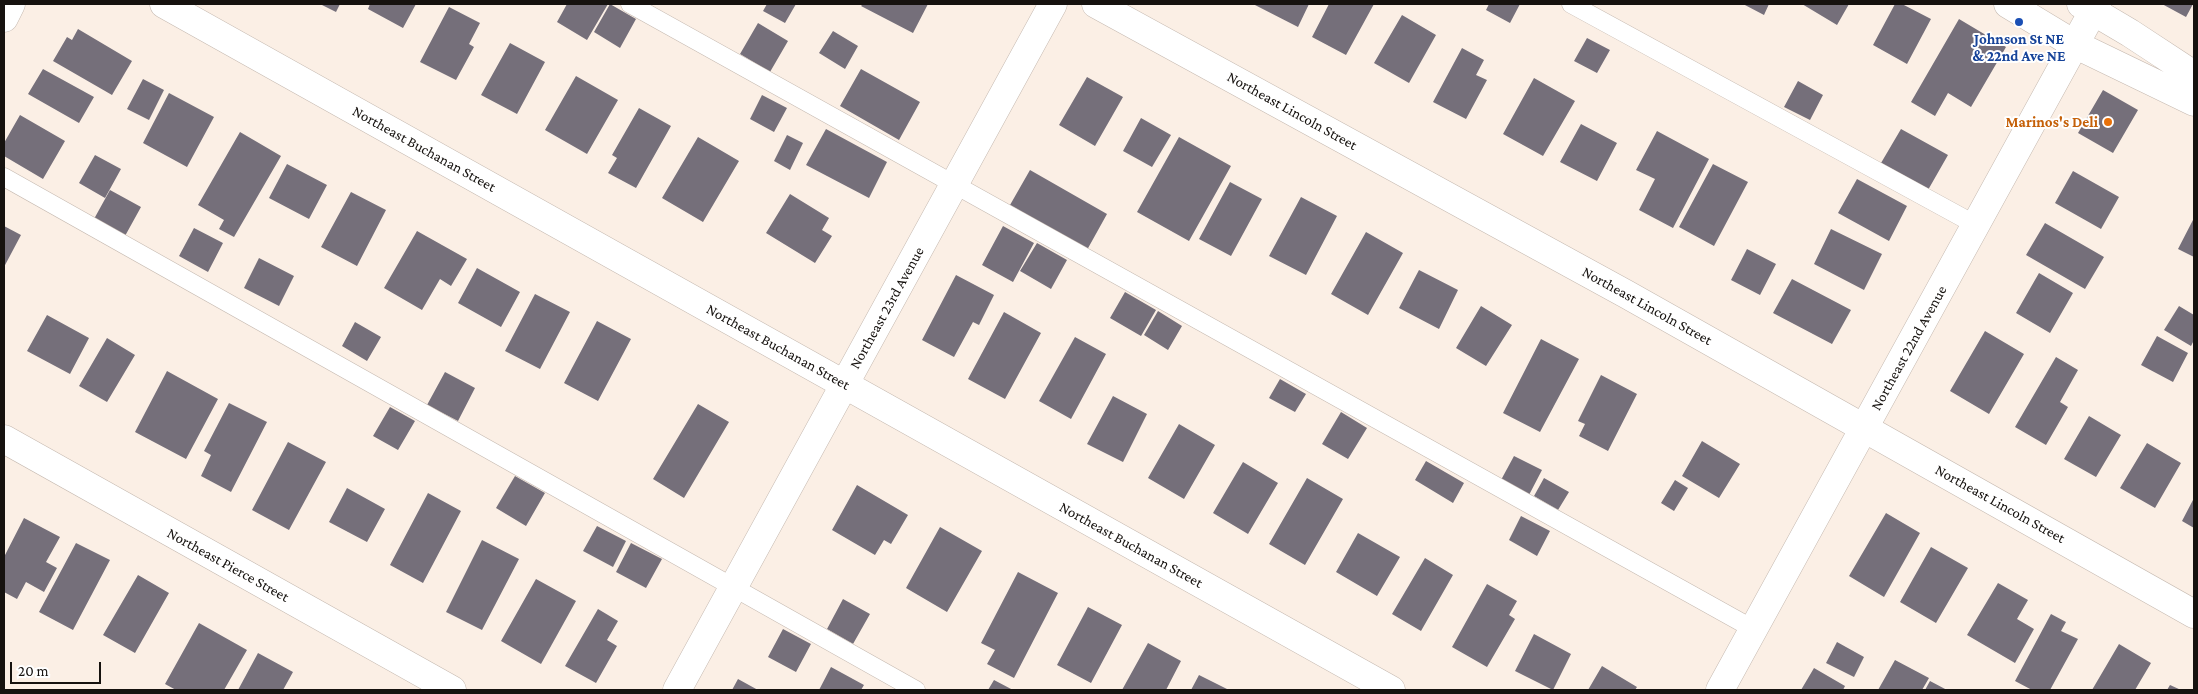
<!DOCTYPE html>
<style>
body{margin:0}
#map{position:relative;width:2198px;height:694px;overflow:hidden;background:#fbefe5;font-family:"Crimson Pro",serif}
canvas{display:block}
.frame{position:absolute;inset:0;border:5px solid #16120f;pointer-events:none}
.scale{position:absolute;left:10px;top:662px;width:91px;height:22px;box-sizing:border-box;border:2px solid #16120f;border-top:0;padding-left:6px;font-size:15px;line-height:18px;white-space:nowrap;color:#16120f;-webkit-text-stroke:4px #fff;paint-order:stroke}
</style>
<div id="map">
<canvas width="2198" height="694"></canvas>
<div class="frame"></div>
<div class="scale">20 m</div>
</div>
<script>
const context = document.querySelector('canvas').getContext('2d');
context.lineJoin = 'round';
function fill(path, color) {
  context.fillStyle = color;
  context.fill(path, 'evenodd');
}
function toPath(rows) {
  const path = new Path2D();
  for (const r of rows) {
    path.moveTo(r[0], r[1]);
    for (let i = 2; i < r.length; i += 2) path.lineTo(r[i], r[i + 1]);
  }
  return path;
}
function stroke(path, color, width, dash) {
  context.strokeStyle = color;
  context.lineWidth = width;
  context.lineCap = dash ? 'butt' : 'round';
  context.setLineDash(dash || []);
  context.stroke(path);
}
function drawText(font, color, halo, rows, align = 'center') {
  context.font = font + ' "Crimson Pro",serif';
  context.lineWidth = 4;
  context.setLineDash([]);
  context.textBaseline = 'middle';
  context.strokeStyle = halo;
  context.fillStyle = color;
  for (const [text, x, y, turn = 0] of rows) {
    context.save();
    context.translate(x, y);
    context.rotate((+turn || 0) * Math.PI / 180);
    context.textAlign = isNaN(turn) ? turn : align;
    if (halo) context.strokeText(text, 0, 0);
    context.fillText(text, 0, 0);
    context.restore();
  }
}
const building = toPath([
 [320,4,340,4,336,12],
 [370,4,416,4,403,28,368,9],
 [567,4,608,4,587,40,557,22],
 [610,4,636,19,620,48,594,32],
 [767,4,796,4,785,23,763,11],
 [863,4,928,4,913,33,861,6],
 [1253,4,1309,4,1298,27],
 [1329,4,1374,4,1346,55,1312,37],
 [1489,4,1520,4,1510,23,1486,10],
 [1743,4,1769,4,1764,15],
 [1802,4,1849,4,1837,25],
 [1895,4,1902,4,1931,19,1907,64,1873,45],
 [2162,4,2193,4,2186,17],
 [449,7,480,23,469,44,474,47,456,80,420,62],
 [1402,15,1436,35,1409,83,1374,63],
 [1959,19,2006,47,1971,107,1948,93,1935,116,1911,102],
 [758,23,788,41,770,72,740,54],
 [78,29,132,61,112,95,53,61,67,37,72,40],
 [833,31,858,46,845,69,819,53],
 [1587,38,1610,50,1597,73,1574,61],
 [510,43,545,62,517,114,481,95],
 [1462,48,1484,60,1476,75,1487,80,1466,119,1433,102],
 [43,69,94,97,79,123,28,94],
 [861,69,920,102,899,140,840,106],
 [576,76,618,100,587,154,545,130],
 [1087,77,1123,97,1095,146,1059,125],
 [1534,78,1575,101,1543,156,1503,134],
 [143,79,164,90,149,120,127,109],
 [1798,81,1823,95,1810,120,1784,107],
 [2103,90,2138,110,2113,153,2078,133],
 [169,93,214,117,187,167,143,143],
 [762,95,787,108,774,132,750,119],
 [639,108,671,126,636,188,608,173,617,158,612,155],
 [20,115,65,141,43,179,4,156,4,143],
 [1141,118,1171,135,1152,167,1123,151],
 [1581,124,1617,143,1597,181,1560,162],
 [826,129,887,162,869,198,806,165],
 [1901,129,1948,155,1928,190,1881,163],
 [1657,131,1709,159,1673,228,1639,210,1655,179,1636,170],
 [240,132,281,156,234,237,219,229,224,220,198,205],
 [787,135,803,143,790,170,774,161],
 [698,137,739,161,703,222,662,198],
 [1179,137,1231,166,1189,241,1137,212],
 [95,155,121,169,105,198,79,183],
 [287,164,327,185,309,219,269,198],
 [1713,164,1748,182,1714,246,1679,227],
 [1030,170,1107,214,1087,250,1010,205],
 [2073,171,2119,197,2101,229,2055,203],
 [1857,179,1907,206,1889,241,1838,213],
 [1230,182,1262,199,1231,256,1199,239],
 [110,190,141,207,125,236,94,219],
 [351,192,386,210,357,266,321,247],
 [790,194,829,218,822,230,832,236,815,263,766,233],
 [1301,197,1337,216,1306,275,1269,256],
 [2194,218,2194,257,2178,249],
 [2045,223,2104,257,2085,289,2026,255],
 [4,226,21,235,4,267],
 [1003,226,1034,243,1013,282,982,265],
 [194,228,223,243,208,272,179,256],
 [1831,229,1882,254,1864,290,1814,264],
 [417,231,467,259,451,286,440,279,422,310,384,288],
 [1366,232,1403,253,1368,315,1331,294],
 [1037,243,1067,260,1051,289,1020,271],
 [1747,249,1776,264,1760,295,1731,280],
 [259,258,294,276,279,306,244,288],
 [477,268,520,292,501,327,458,303],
 [1419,270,1458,290,1439,329,1399,308],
 [2039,273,2073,293,2050,333,2016,313],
 [956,275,994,295,979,325,973,322,954,357,922,340],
 [1792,279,1851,310,1832,344,1773,313],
 [1125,292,1156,310,1141,336,1110,318],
 [535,294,570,312,540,369,505,351],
 [1481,306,1512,325,1486,366,1456,348],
 [2179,306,2194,315,2194,340,2191,346,2164,330],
 [1158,311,1182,326,1168,350,1144,335],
 [1004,312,1041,333,1005,399,968,379],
 [47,315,89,338,70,374,27,351],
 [597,321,631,339,598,401,564,383],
 [355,322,381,337,367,361,342,346],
 [1985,331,2024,354,1989,414,1950,391],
 [2157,336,2188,353,2173,382,2141,365],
 [1075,337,1106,354,1071,419,1039,401],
 [107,338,135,355,107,402,79,386],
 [1541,339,1579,359,1540,432,1503,413],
 [2056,357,2078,370,2060,402,2068,407,2046,445,2015,427],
 [167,371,218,399,186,459,135,432],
 [445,372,475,388,458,421,427,405],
 [1601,375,1637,394,1608,451,1579,436,1585,424,1578,421],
 [1280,379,1306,394,1295,412,1269,398],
 [1113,396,1147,414,1123,462,1087,444],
 [229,403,267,422,231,492,201,476,211,455,204,451],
 [698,404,729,422,684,498,653,479],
 [390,407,415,421,398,450,373,436],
 [1341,412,1367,428,1348,459,1322,444],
 [2089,416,2121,435,2096,477,2064,459],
 [1179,424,1215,445,1184,499,1148,478],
 [1702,441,1740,464,1719,498,1682,476],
 [288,442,326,462,289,530,252,510],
 [2147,443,2181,463,2155,508,2120,488],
 [1514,456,1542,470,1529,495,1501,480],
 [1426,461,1464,483,1453,503,1415,480],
 [1243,462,1278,483,1248,534,1213,513],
 [515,476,545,493,526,526,496,508],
 [1307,478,1343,499,1305,565,1269,544],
 [1544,478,1569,492,1558,510,1534,496],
 [1675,480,1688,488,1674,511,1661,503],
 [857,485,908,515,891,544,884,540,875,555,832,530],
 [347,488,385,509,367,542,329,522],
 [428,493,461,511,423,583,390,565],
 [2194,498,2194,528,2182,521],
 [1886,513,1920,533,1884,597,1849,576],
 [1521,516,1550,531,1537,556,1509,540],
 [24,518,60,537,46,562,57,568,44,592,26,582,17,599,4,592,4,557],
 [597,526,626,541,613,567,583,551],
 [940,527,982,551,947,612,906,588],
 [1358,533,1400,557,1377,596,1336,572],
 [482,540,519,559,482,630,446,612],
 [76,543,110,560,73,630,39,612],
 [631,543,662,559,646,588,616,572],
 [1931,547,1968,568,1936,623,1900,602],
 [1425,558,1453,575,1421,631,1392,614],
 [1018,572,1058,593,1014,678,987,664,995,650,981,643],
 [138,575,169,593,135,653,103,635],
 [536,579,576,601,541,664,501,641],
 [1998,583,2028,600,2017,619,2034,629,2015,663,1967,635],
 [1487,584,1517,601,1509,615,1515,619,1487,667,1452,647],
 [843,599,870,614,853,644,827,629],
 [1088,607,1122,625,1091,683,1057,665],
 [598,609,618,621,607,640,617,646,596,683,565,666],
 [2051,614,2066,622,2061,631,2078,639,2050,690,2032,690,2015,681],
 [199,623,247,650,224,690,176,690,165,684],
 [783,629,811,644,796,672,768,657],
 [1534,634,1571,654,1553,690,1515,671],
 [1837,642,1864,657,1854,677,1826,663],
 [1148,643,1181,661,1166,690,1122,690],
 [2119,644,2151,663,2135,690,2092,690],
 [258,653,293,672,283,690,238,690],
 [1895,660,1929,678,1922,690,1878,690],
 [1602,666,1637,687,1635,690,1588,690],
 [831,667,864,685,861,690,819,690],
 [1814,668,1845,686,1843,690,1801,690],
 [1199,675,1229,690,1191,690],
 [738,679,758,690,732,690],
 [994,680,1013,690,988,690],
 [1930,681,1947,690,1925,690],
 [2170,685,2181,690,2167,690]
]);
const lane = toPath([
 [630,4,1755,630],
 [1571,4,1976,225],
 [4,177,916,690]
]);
const street = toPath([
 [164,4,1391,690],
 [1096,4,1626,294,2194,614],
 [4,439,452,690],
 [677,690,1053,4],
 [1720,690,2097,4]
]);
const secondary = toPath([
 [2008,4,2074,44,2194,102],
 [2081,4,2130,33,2194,75],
 [4,18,11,4]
]);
const markers = [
 [2019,22,5,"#1a4fb4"],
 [2108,122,5,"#e8710a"]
];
const transitNames = [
 ["Johnson St NE",2019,39],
 ["& 22nd Ave NE",2019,56]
];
const streetNames = [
 ["Northeast Lincoln Street",1292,111,29],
 ["Northeast Buchanan Street",424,149,29],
 ["Northeast Lincoln Street",1647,306,29],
 ["Northeast 23rd Avenue",887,308,-61],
 ["Northeast Buchanan Street",778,347,29],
 ["Northeast 22nd Avenue",1909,348,-61],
 ["Northeast Lincoln Street",2000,504,29],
 ["Northeast Buchanan Street",1131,545,29],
 ["Northeast Pierce Street",228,565,29]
];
const foodNames = [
 ["Marinos's Deli",2098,122]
];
fill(building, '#756f7a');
stroke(lane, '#c5b9b0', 19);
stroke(street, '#c5b9b0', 29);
stroke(secondary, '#c5b9b0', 29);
stroke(lane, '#fff', 18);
stroke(street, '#fff', 28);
stroke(secondary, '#fff', 28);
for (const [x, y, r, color] of markers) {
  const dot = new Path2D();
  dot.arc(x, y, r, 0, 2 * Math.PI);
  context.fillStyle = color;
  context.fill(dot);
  stroke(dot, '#fff', 2);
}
drawText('bold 15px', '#164399', '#fff', transitNames);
drawText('15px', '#16120f', '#fff', streetNames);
drawText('bold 15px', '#c56008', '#fff', foodNames, 'right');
</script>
